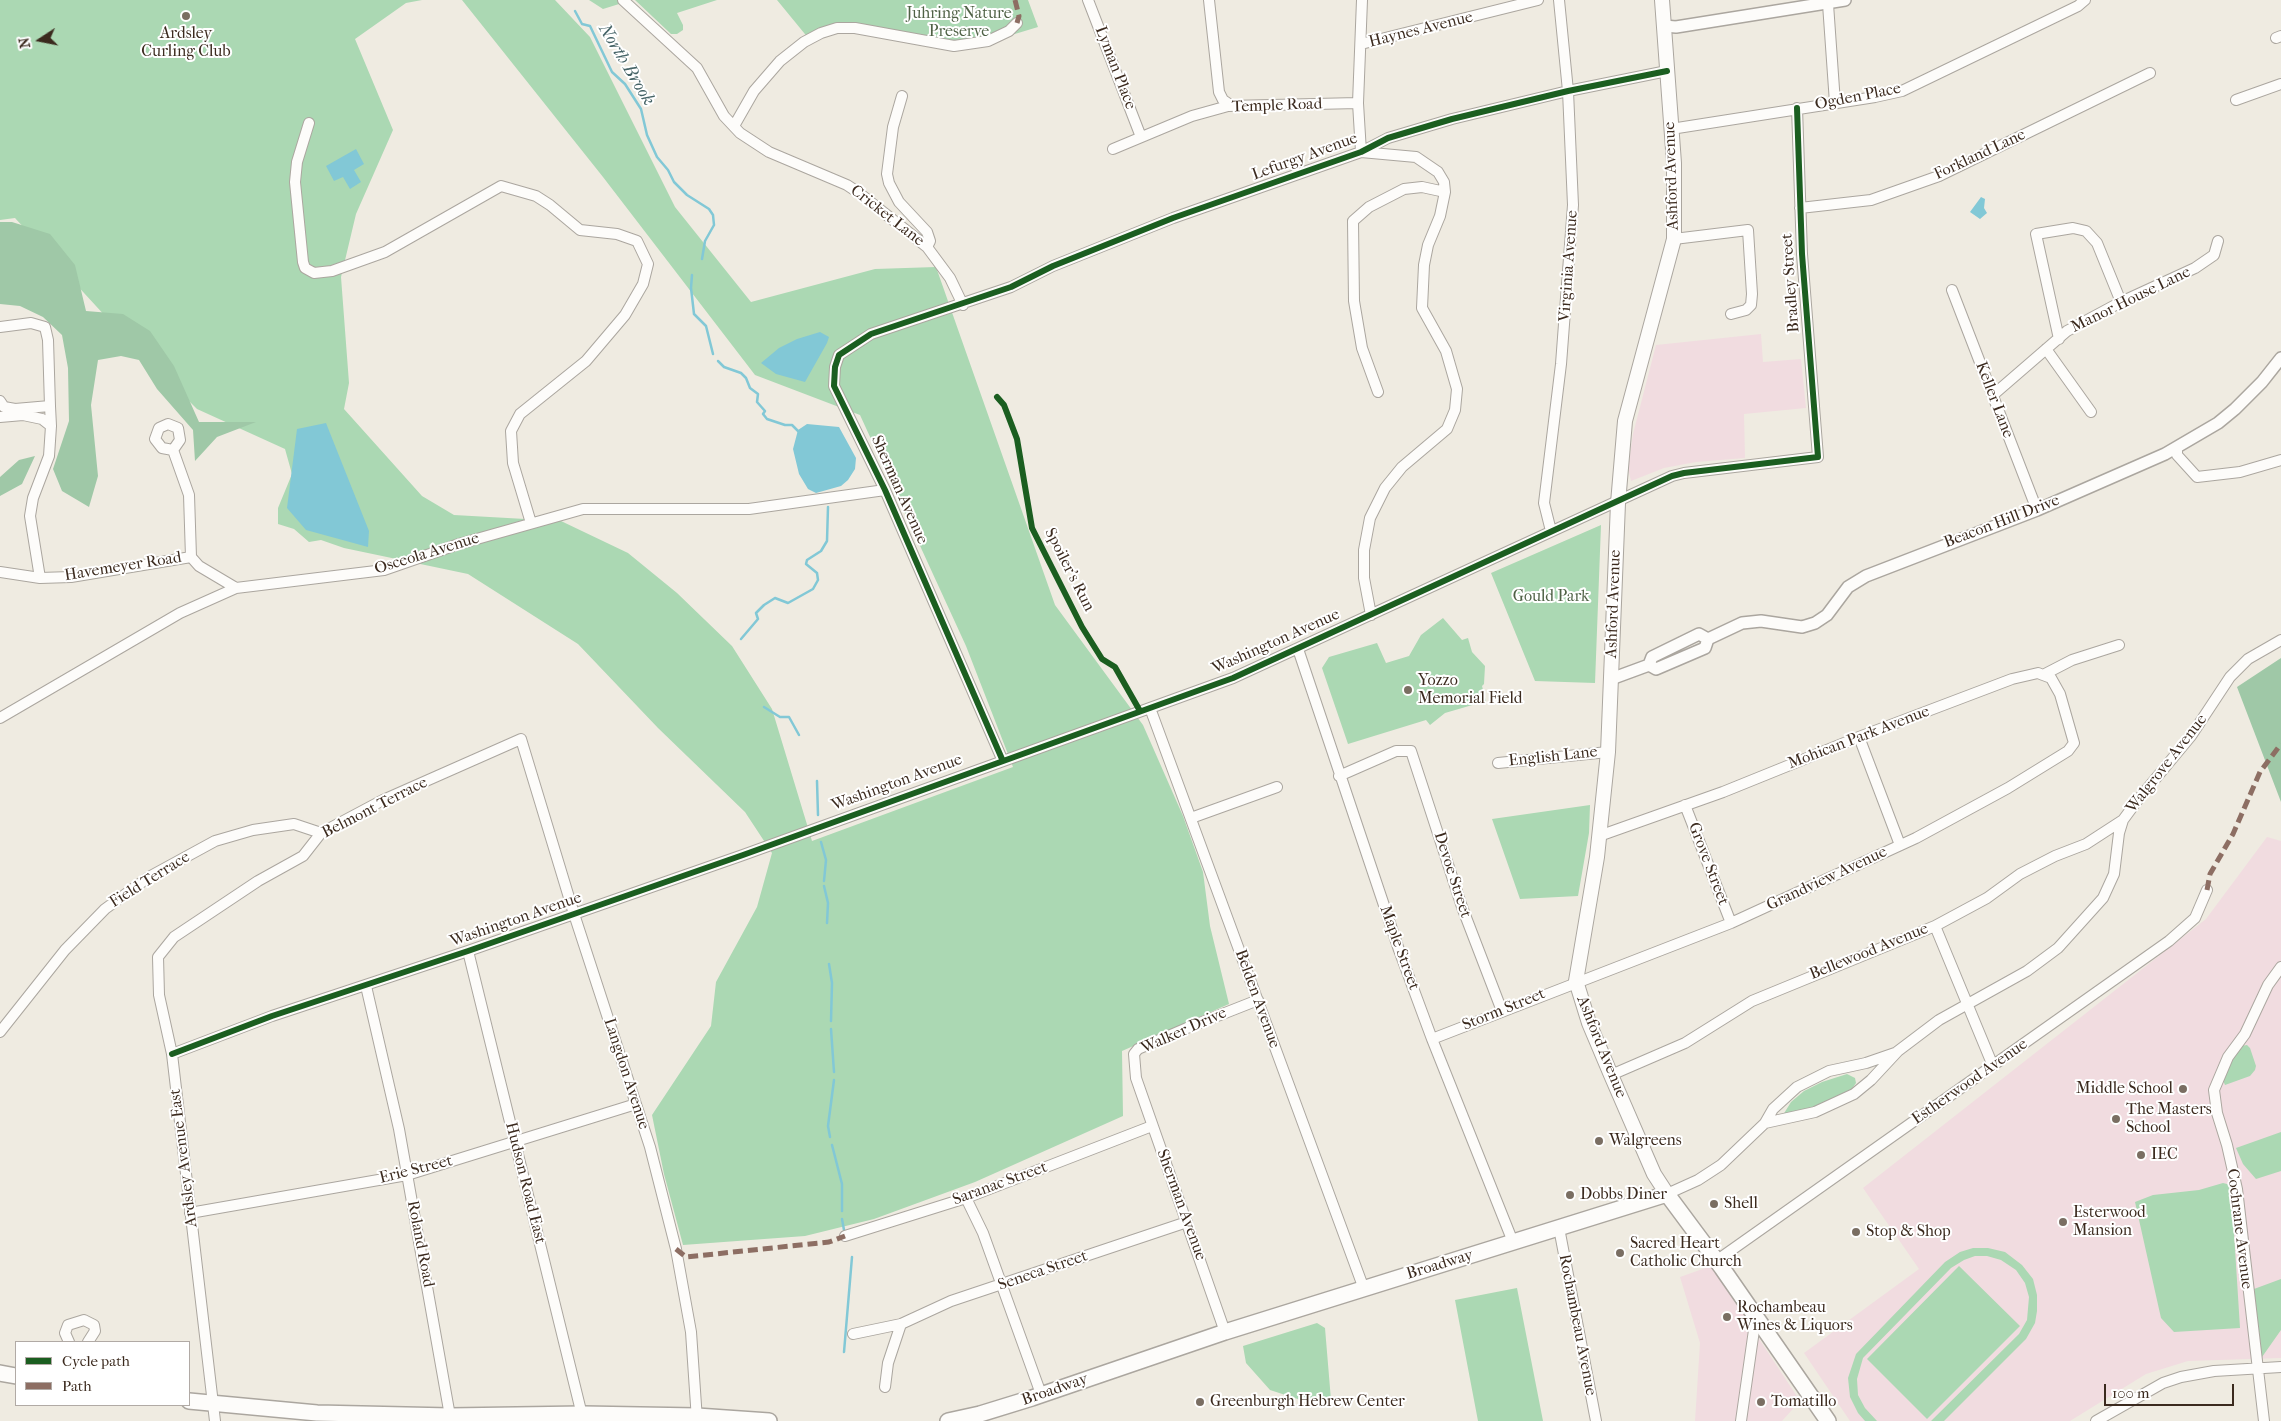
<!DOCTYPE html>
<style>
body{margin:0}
#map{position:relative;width:2281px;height:1421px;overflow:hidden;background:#efebe1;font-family:"IM FELL French Canon",serif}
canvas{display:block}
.legend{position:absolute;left:15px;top:1341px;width:175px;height:65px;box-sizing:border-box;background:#fff;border:1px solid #b1aaa5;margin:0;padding:6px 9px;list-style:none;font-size:15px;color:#3b2a1e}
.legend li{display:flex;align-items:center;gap:10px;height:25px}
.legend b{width:25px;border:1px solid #b1aaa5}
.north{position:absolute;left:15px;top:15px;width:50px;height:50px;-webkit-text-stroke:4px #fff;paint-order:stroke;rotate:259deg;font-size:14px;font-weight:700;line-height:20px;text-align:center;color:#3b2a1e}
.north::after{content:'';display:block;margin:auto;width:18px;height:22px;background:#3b2a1e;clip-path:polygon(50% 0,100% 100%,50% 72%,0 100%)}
.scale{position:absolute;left:2104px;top:1384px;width:130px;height:22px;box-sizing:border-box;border:2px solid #3b2a1e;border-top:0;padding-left:6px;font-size:15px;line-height:18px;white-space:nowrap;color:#3b2a1e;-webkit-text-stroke:4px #fff;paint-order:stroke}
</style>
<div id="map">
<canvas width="2281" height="1421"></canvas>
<ul class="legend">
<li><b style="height:6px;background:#1b5e20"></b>Cycle path</li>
<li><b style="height:6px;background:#8d6e63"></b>Path</li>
</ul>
<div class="north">N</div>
<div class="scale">100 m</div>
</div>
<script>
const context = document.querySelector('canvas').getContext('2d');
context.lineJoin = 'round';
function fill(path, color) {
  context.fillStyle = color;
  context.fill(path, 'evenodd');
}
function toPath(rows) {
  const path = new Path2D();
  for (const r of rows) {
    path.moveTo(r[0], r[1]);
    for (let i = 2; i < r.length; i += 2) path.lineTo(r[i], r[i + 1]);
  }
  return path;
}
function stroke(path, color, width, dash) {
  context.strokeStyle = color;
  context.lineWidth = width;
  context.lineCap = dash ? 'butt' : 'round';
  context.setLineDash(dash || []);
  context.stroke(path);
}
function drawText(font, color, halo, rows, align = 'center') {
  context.font = font + ' "IM FELL French Canon",serif';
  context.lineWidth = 4;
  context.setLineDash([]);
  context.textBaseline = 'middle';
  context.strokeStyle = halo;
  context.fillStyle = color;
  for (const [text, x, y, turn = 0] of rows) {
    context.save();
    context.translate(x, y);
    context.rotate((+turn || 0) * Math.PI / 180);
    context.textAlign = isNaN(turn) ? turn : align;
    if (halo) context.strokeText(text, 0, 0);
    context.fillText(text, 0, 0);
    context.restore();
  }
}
const built = toPath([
 [1761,334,1763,362,1801,359,1806,408,1744,414,1745,458,1696,462,1664,468,1631,481,1628,468,1633,434,1656,345],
 [2267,837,2281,841,2281,1358,2188,1361,2146,1374,2070,1421,1850,1421,1804,1353,1919,1269,1863,1188,2206,919],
 [1711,1266,1800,1401,1782,1421,1695,1421,1700,1343,1680,1277]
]);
const green = toPath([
 [0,0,422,0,406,3,355,39,393,130,356,214,341,277,349,383,344,409,422,496,454,515,561,521,628,553,677,593,732,646,772,709,812,841,1013,767,966,646,860,415,755,375,603,177,462,0,555,0,590,37,675,207,751,302,875,269,936,267,1055,605,1143,725,1183,816,1203,872,1210,926,1229,1004,1122,1051,1123,1116,975,1182,874,1219,805,1236,683,1245,664,1174,652,1115,711,1026,716,982,757,907,772,853,745,812,658,728,578,644,468,574,344,548,321,540,309,542,294,529,278,524,278,508,292,474,285,449,197,409,119,331,15,218,0,220],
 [589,0,632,0,603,9],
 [635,0,717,0,677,13,683,25,683,30,677,34,671,34],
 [777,0,1028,0,1038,27,985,43,967,46,855,28,809,39],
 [1601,525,1595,683,1535,681,1491,573],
 [1443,618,1462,640,1468,638,1472,652,1485,666,1484,684,1482,686,1486,701,1445,713,1430,725,1426,720,1348,744,1322,668,1329,657,1377,643,1386,663,1409,656,1421,635],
 [1590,805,1589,833,1578,896,1520,899,1492,819],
 [2247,1045,2250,1048,2256,1066,2255,1070,2250,1076,2225,1085,2222,1078,2226,1066,2241,1046],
 [1847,1074,1855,1078,1856,1083,1849,1093,1812,1109,1783,1115,1791,1102,1804,1091,1822,1082],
 [2281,1132,2281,1171,2256,1179,2243,1164,2236,1148],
 [2223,1183,2231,1185,2240,1328,2174,1332,2161,1318,2135,1202,2153,1195,2199,1190],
 [1973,1248,1988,1248,2005,1252,2022,1265,2033,1279,2037,1295,2037,1311,2035,1323,2026,1339,1944,1421,1931,1421,2019,1334,2027,1320,2029,1297,2025,1283,2016,1270,2001,1260,1987,1256,1975,1256,1964,1260,1951,1268,1863,1358,1857,1379,1858,1395,1865,1408,1877,1421,1865,1421,1858,1413,1850,1397,1848,1378,1856,1354,1945,1262,1960,1252],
 [1959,1266,2020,1326,1927,1419,1867,1359],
 [2281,1279,2281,1330,2262,1357,2254,1289],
 [1517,1288,1543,1421,1478,1421,1455,1300],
 [1317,1323,1325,1328,1331,1400,1307,1402,1270,1390,1246,1363,1243,1346]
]);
const forest = toPath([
 [0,222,12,222,50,234,75,265,86,311,123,314,150,331,174,366,199,422,256,422,217,437,195,461,193,430,157,389,139,360,121,356,98,360,91,405,98,476,89,507,62,491,53,469,69,421,68,368,62,335,43,317,20,306,0,304],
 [35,456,22,484,0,496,0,477,19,460],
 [2281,658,2281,802,2237,687]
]);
const water = toPath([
 [356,149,364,164,354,170,361,182,350,189,343,177,334,181,326,166],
 [1981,197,1985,199,1984,208,1987,213,1980,219,1970,212],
 [820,332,829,337,827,343,805,382,776,374,761,363,779,348,797,339],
 [326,423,369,531,368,547,306,530,287,508,297,429],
 [807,424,839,427,856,458,855,469,848,480,841,486,816,493,808,489,799,474,793,449,798,430]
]);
const stream = toPath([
 [575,11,582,24,590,26,612,72,625,84,641,109,647,135,657,157,668,170,674,182,687,195,709,209,713,215,714,225,705,241,702,259],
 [692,275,691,288,694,314,706,326,713,354],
 [718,361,724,367,741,373,746,378,750,388,758,394,757,402,765,411,763,414,767,419,785,425,792,425,799,432],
 [741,639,758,619,756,613,764,605,775,598,788,603,813,589,818,580,817,573,806,564,807,560,821,551,827,541,828,507],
 [764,707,780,717,789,717,799,735],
 [817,781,818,815],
 [821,842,826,860,824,881],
 [824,886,828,903,827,923],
 [829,964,832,983,831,1021],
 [831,1029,834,1072],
 [830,1137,828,1126,834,1080],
 [832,1145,842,1184,842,1211],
 [842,1219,844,1230],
 [844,1352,852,1257]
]);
const minor = toPath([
 [623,0,697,68,724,116,740,133,769,152,847,185,859,193,927,247,950,278,963,305],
 [1088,0,1141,137],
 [1209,0,1219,92,1223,100,1232,106],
 [1362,0,1358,103,1361,152,1416,157,1438,172,1444,182,1445,192,1440,216,1428,245,1424,265,1422,308,1446,351,1457,389,1455,410,1447,429,1402,467,1385,488,1370,518,1364,550,1364,578,1371,615],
 [1828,4,1835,103],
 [2276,38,2281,36],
 [1361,44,1538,0],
 [902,96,893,127,887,174,889,183,899,202,927,232,930,241,927,247],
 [2236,100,2281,84],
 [309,123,297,162,295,182,303,262,305,268,314,273,332,271,385,252,501,186,536,196,550,205,580,230,617,234,637,241,648,264,643,284,625,315,586,361,520,414,511,431,513,463,531,523],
 [734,126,754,91,780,61,804,42,821,33,837,28,855,28,954,46,988,41,1009,31,1017,23],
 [1671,129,1875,97,1902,91,2078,6,2085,0],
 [1113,149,1192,116,1228,106,1358,103],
 [1800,208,1871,200,1939,176,2150,73],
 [1674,239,1748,230,1752,294,1751,305,1746,310,1731,314],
 [1952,290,2037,510],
 [0,327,31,323,45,327,48,340,50,406,15,409,4,407,0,401],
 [2059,339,2036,234,2073,228,2086,231,2097,243,2121,302],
 [2046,349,2091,412],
 [1378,392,1362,348,1354,301,1353,221,1369,207,1404,189,1422,187,1445,192],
 [1993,395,2067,331,2121,302,2195,268,2214,255,2218,241],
 [0,417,23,415,42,419,51,426],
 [2177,448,2177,455,2197,477,2240,472,2281,460],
 [173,450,180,440,178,428,168,424,159,428,155,439,162,448,173,450,189,495,191,557],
 [1551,531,1544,503,1561,364,1573,205,1568,91,1559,0],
 [0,572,40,578,71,577,191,557,199,566,236,588],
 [40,578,30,516,33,498,49,456,51,426,50,406],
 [1298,649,1399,950,1432,1039,1513,1242],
 [1150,708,1364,1289],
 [0,718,180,613,236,588,384,570,459,544,583,509,749,509,885,490],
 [1859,737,1900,845],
 [1002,759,885,490,834,386,835,367,839,355,871,334,1011,287,1053,266,1173,218,1361,152,1388,138,1452,119,1568,91,1667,71],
 [1498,763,1608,752],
 [1339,776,1396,751,1411,751,1462,907,1502,1011],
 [1685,805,1731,923],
 [1191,818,1277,787],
 [1599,836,1723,792,1859,737,2012,679,2038,673,2043,675,2072,660,2119,645],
 [1935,926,1993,1066],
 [468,951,583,1419],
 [366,986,399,1129,450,1416],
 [0,1032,65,950,105,909,149,877,215,841,253,830,294,824,321,833],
 [1432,1039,1731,923,1916,838,2008,788,2068,751,2074,743,2060,694,2051,678,2043,675],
 [172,1054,272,1016,468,951,743,855,1233,678,1672,476,1684,473,1818,457,1802,254,1797,108],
 [1611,1075,1685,1043,1752,1001,1935,926,1987,898,2020,874,2055,856,2086,844,2123,820],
 [1765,1123,1815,1112,1854,1094,1871,1080,1898,1051,1939,1020,2027,971,2058,948,2103,898,2114,874,2119,833,2123,820,2137,801,2191,736,2230,677,2248,659,2281,640],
 [1667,1194,1698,1180,1721,1165,1765,1123,1773,1109,1797,1087,1829,1071,1866,1063,1895,1053],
 [966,1198,983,1233,1041,1394],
 [190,1213,407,1175,636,1104],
 [1559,1228,1596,1421],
 [845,1236,966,1198,1152,1126],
 [1716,1261,2169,941,2195,918,2207,890],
 [1225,1332,1136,1078,1134,1054,1138,1049,1187,1028,1258,1000],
 [853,1334,901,1324,951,1301,1187,1222],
 [69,1342,65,1333,68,1325,84,1320,94,1325,95,1331,88,1342],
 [885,1387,888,1363,901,1324],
 [215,1421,172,1054,159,995,158,957,174,937,258,881,303,856,321,833,383,800,521,739,574,914,650,1147,676,1249,691,1332,697,1420],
 [1741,1421,1756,1316],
 [2096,1421,2163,1383,2181,1377,2214,1371,2281,1367],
 [2264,1421,2237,1189,2227,1145,2217,1113,2214,1090,2228,1057,2245,1034,2268,985,2281,967]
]);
const tertiary = toPath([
 [1664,26,1676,27,1845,0],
 [1649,665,1656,669,1705,648,1708,639,1742,623,1761,621,1802,627,1815,623,1827,615,1848,587,1866,576,2037,510,2165,454,2218,423,2235,409,2262,382,2281,358],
 [1611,679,1649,665,1652,657,1699,634,1708,639]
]);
const secondary = toPath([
 [1662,0,1674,163,1674,239,1625,421,1618,503,1608,752,1597,857,1576,981,1589,1023,1611,1075,1654,1174,1667,1194]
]);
const primary = toPath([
 [0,1373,16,1376],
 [189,1401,317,1413,450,1416,583,1414,697,1416,769,1421],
 [948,1421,980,1414,1032,1398,1225,1332,1667,1194,1722,1268,1828,1421]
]);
const quiet = toPath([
 [1015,0,1019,16,1017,23],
 [2207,890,2210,874,2233,834,2260,772,2281,744],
 [676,1249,686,1257,829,1242,845,1236]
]);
const cycleway = toPath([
 [997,397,1004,405,1017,439,1032,528,1082,627,1102,659,1115,667,1140,711],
 [1002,759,885,490,834,386,835,367,839,355,871,334,1011,287,1053,266,1173,218,1361,152,1388,138,1452,119,1568,91,1667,71],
 [172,1054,272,1016,468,951,743,855,1233,678,1672,476,1684,473,1818,457,1802,254,1797,108]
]);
const markers = [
 [186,16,5,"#7a6e62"],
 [1408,690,5,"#7a6e62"],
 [2183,1089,5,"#7a6e62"],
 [2116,1119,5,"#7a6e62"],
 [1599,1141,5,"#7a6e62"],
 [2141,1155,5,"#7a6e62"],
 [1570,1195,5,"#7a6e62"],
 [1714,1204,5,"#7a6e62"],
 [2063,1222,5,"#7a6e62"],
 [1856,1232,5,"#7a6e62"],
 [1620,1253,5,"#7a6e62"],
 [1727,1317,5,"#7a6e62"],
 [1200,1402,5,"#7a6e62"],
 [1761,1402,5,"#7a6e62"]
];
const parkNames = [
 ["Juhring Nature",959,14],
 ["Preserve",959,32],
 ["Gould Park",1551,597]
];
const streetNames = [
 ["Haynes Avenue",1421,30,-14],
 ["Lyman Place",1115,68,69],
 ["Ogden Place",1858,97,-11],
 ["Temple Road",1277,106,-2],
 ["Forkland Lane",1980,155,-25],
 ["Lefurgy Avenue",1305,157,-20],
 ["Ashford Avenue",1672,176,-92],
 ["Cricket Lane",887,216,38],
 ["Virginia Avenue",1569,266,-86],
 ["Bradley Street",1791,283,-94],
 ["Manor House Lane",2131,300,-26],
 ["Keller Lane",1994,400,69],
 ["Sherman Avenue",899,490,66],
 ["Beacon Hill Drive",2002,522,-21],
 ["Osceola Avenue",427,554,-17],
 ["Havemeyer Road",123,567,-9],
 ["Spoiler's Run",1069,570,63],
 ["Ashford Avenue",1614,604,-88],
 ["Washington Avenue",1276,642,-24],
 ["Mohican Park Avenue",1859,738,-21],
 ["English Lane",1553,757,-6],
 ["Walgrove Avenue",2167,764,-52],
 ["Washington Avenue",897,783,-20],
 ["Belmont Terrace",375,808,-27],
 ["Grove Street",1708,864,69],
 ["Devoe Street",1452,875,72],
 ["Grandview Avenue",1827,879,-25],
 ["Field Terrace",150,880,-32],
 ["Washington Avenue",516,920,-19],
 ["Maple Street",1399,948,70],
 ["Bellewood Avenue",1869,952,-22],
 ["Belden Avenue",1257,999,70],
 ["Storm Street",1504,1010,-22],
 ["Walker Drive",1184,1031,-24],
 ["Ashford Avenue",1601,1047,68],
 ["Langdon Avenue",626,1074,72],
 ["Estherwood Avenue",1970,1082,-35],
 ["Ardsley Avenue East",184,1158,-97],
 ["Erie Street",416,1170,-14],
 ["Hudson Road East",525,1183,76],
 ["Saranac Street",1000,1184,-20],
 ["Sherman Avenue",1181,1205,70],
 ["Cochrane Avenue",2239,1229,83],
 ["Roland Road",420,1244,79],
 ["Broadway",1440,1265,-17],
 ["Seneca Street",1043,1271,-19],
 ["Rochambeau Avenue",1577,1325,79],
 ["Broadway",1055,1390,-19]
];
const poiNames = [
 ["Ardsley",186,34,"center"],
 ["Curling Club",186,52,"center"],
 ["Yozzo",1418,681],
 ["Memorial Field",1418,699],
 ["Middle School",2173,1089,"right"],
 ["The Masters",2126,1110],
 ["School",2126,1128],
 ["Walgreens",1609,1141],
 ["IEC",2151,1155],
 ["Dobbs Diner",1580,1195],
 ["Shell",1724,1204],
 ["Esterwood",2073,1213],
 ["Mansion",2073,1231],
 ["Stop & Shop",1866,1232],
 ["Sacred Heart",1630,1244],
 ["Catholic Church",1630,1262],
 ["Rochambeau",1737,1308],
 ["Wines & Liquors",1737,1326],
 ["Greenburgh Hebrew Center",1210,1402],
 ["Tomatillo",1771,1402]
];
const waterNames = [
 ["North Brook",626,65,59]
];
fill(built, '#f1dce0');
fill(green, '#abd8b3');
fill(forest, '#9fc8a7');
fill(water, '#82c8d6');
stroke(stream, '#82c8d6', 2.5);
stroke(minor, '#aba69f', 12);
stroke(tertiary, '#aba69f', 14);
stroke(secondary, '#aba69f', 16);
stroke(primary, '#aba69f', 18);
stroke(minor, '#fdfcfa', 10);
stroke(tertiary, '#fdfcfa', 11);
stroke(secondary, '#fdfcfa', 14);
stroke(primary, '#fdfcfa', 15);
stroke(quiet, '#8d6e63', 5, [10, 5]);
stroke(cycleway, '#1b5e20', 6);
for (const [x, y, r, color] of markers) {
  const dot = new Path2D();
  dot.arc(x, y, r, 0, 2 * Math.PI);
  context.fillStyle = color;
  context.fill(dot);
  stroke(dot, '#fff', 2);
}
drawText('16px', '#4f6145', '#fff', parkNames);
drawText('16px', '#3b2a1e', '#fff', streetNames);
drawText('16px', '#3b2a1e', '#fff', poiNames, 'left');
drawText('italic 18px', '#456366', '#fff', waterNames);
</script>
